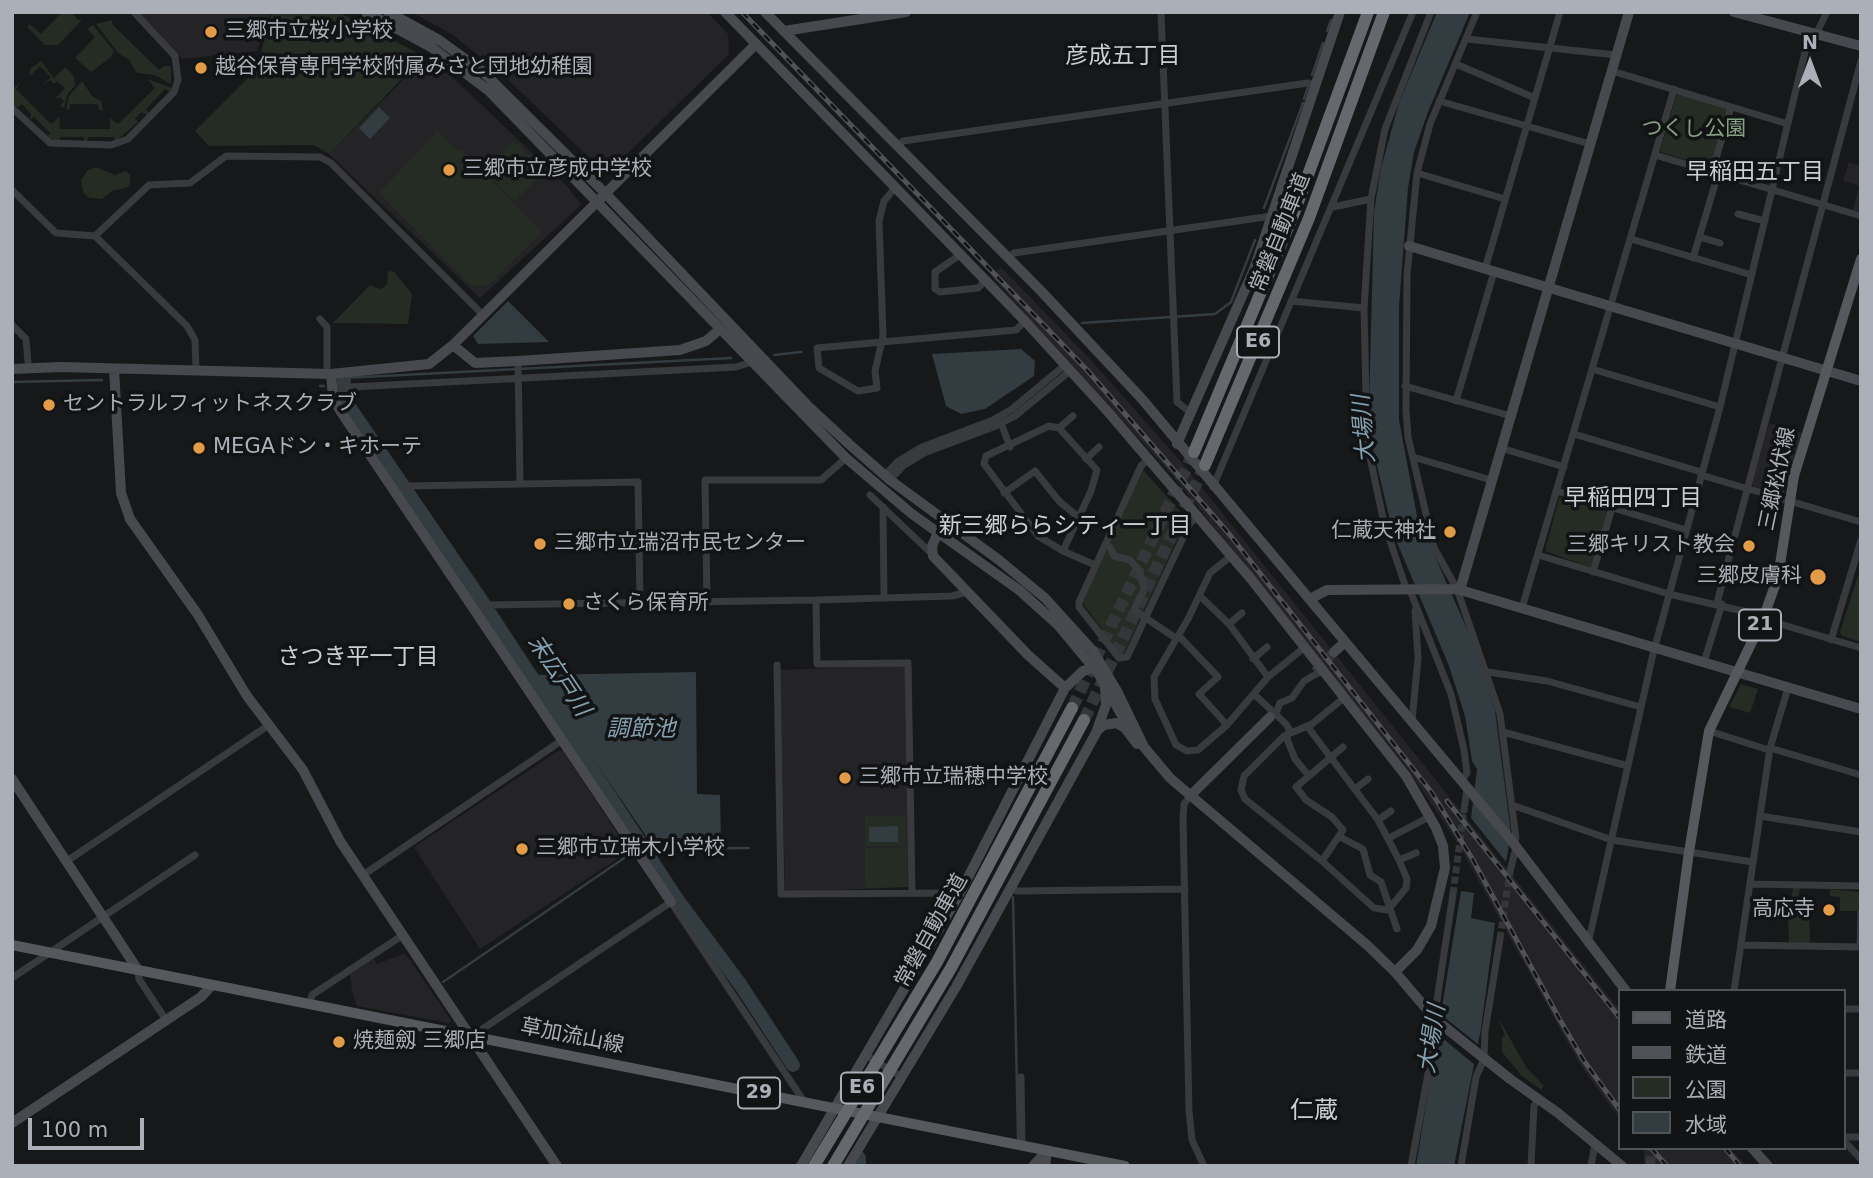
<!DOCTYPE html>
<meta charset="utf-8">
<style>
body{margin:0}
#map{position:relative;width:1873px;height:1178px;overflow:hidden;background:#171819;font-family:"DejaVu Sans","Noto Sans JP",sans-serif}
canvas{display:block}
.frame{position:absolute;inset:0;border:14px solid #abb0b8;pointer-events:none}
.legend{position:absolute;left:1618px;top:989px;width:228px;height:161px;box-sizing:border-box;background:#121314;border:2px solid #4f5256;margin:0;padding:9px 12px;list-style:none;font-size:21px;color:#abb0b8}
.legend li{display:flex;align-items:center;gap:14px;height:35px}
.legend b{width:35px;border:2px solid #4f5256}
.north{position:absolute;left:1775px;top:28px;width:70px;height:70px;-webkit-text-stroke:5px #121314;paint-order:stroke;rotate:0deg;font-size:19px;font-weight:700;line-height:28px;text-align:center;color:#abb0b8}
.north::after{content:'';display:block;margin:auto;width:24px;height:32px;background:#abb0b8;clip-path:polygon(50% 0,100% 100%,50% 72%,0 100%)}
.scale{position:absolute;left:28px;top:1118px;width:116px;height:32px;box-sizing:border-box;border:4px solid #abb0b8;border-top:0;padding-left:9px;font-size:21px;line-height:24px;white-space:nowrap;color:#abb0b8;-webkit-text-stroke:5px #121314;paint-order:stroke}
</style>
<div id="map">
<canvas width="1873" height="1178"></canvas>
<div class="frame"></div>
<ul class="legend">
<li><b style="height:9px;background:#55585d"></b>道路</li>
<li><b style="height:9px;background:#505257"></b>鉄道</li>
<li><b style="height:19px;background:#242c24"></b>公園</li>
<li><b style="height:19px;background:#323c41"></b>水域</li>
</ul>
<div class="north">N</div>
<div class="scale">100 m</div>
</div>
<script>
const context = document.querySelector('canvas').getContext('2d');
context.lineJoin = 'round';
function fill(path, color) {
  context.fillStyle = color;
  context.fill(path, 'evenodd');
}
function toPath(rows) {
  const path = new Path2D();
  for (const r of rows) {
    path.moveTo(r[0], r[1]);
    for (let i = 2; i < r.length; i += 2) path.lineTo(r[i], r[i + 1]);
  }
  return path;
}
function stroke(path, color, width, dash) {
  context.strokeStyle = color;
  context.lineWidth = width;
  context.lineCap = dash ? 'butt' : 'round';
  context.setLineDash(dash || []);
  context.stroke(path);
}
function drawText(font, color, halo, rows, align = 'center') {
  context.font = font + ' "DejaVu Sans","Noto Sans JP",sans-serif';
  context.lineWidth = 7;
  context.setLineDash([]);
  context.textBaseline = 'middle';
  context.strokeStyle = halo;
  context.fillStyle = color;
  for (const [text, x, y, turn = 0] of rows) {
    context.save();
    context.translate(x, y);
    context.rotate((+turn || 0) * Math.PI / 180);
    context.textAlign = isNaN(turn) ? turn : align;
    if (halo) context.strokeText(text, 0, 0);
    context.fillText(text, 0, 0);
    context.restore();
  }
}
const built = toPath([
 [139,12,271,12,257,51,182,59],
 [411,12,707,12,728,34,729,54,617,164,598,166,500,72,450,33],
 [424,59,448,73,568,187,581,205,480,298,329,154],
 [1849,162,1861,166,1861,212,1853,210,1859,186,1843,181],
 [1001,267,1091,360,1183,464,1619,1009,1619,1118,1579,1063,1456,840,1407,768,1174,477,991,276],
 [1769,423,1802,433,1783,496,1754,487,1752,483],
 [901,665,905,669,909,887,788,892,785,888,780,670],
 [558,751,563,751,629,851,480,949,414,847],
 [405,953,451,1020,449,1023,357,1006,352,992,350,974,374,959,377,964],
 [1644,1148,1730,1148,1747,1166,1649,1166,1644,1161]
]);
const green = toPath([
 [62,12,70,12,78,20,82,20,58,45,45,45,27,27,30,24,41,34],
 [272,12,338,12,424,56,329,154,314,145,209,146,195,131,256,70],
 [112,20,112,24,159,70,164,66,171,66,171,84,154,75,137,73,129,60,118,53,96,24],
 [93,25,114,51,111,57,91,72,75,58,95,37,87,29],
 [41,61,54,78,65,67,74,76,75,85,67,95,64,108,60,106,64,101,60,97,54,100,65,88,57,81,54,84,50,80,41,87,51,77,40,66,30,76,30,69],
 [147,79,172,88,169,92,165,89,146,109,149,113,146,115,142,112,135,118,138,122,115,142,114,137,88,137,87,142,84,142,84,137,60,137,60,142,56,141,47,137,50,133,34,117,30,120,31,114,22,104,18,107,12,105,12,90,21,81,16,89,51,124,59,117,60,129,110,129,110,118,118,124,155,88],
 [82,81,92,96,101,101,103,111,99,110,98,104,70,104,70,110,66,109,69,96],
 [1677,93,1728,109,1711,167,1660,152],
 [437,131,457,150,462,151,542,232,488,285,472,286,379,193],
 [514,141,545,171,515,201,484,171],
 [96,167,115,175,126,171,130,175,130,184,126,188,112,191,102,199,89,198,83,192,81,180,88,170],
 [388,271,394,272,412,294,408,324,333,323,370,285,380,289,387,285],
 [1143,470,1187,519,1124,654,1120,655,1082,602],
 [1563,497,1608,512,1593,565,1590,567,1545,551,1559,498],
 [1861,566,1861,642,1842,636,1840,632],
 [1741,684,1758,689,1750,713,1729,707],
 [865,816,906,816,906,846,865,846],
 [907,847,907,887,865,888,865,848],
 [1793,888,1800,888,1797,906,1809,908,1810,943,1789,943,1788,919],
 [1830,889,1859,892,1859,911,1840,911,1840,897,1830,896],
 [1498,1017,1526,1067,1544,1086,1541,1090,1521,1075,1502,1052,1502,1037,1505,1036]
]);
const water = toPath([
 [1437,12,1470,12,1428,112,1414,152,1408,188,1399,306,1399,420,1417,516,1475,647,1495,711,1511,833,1506,862,1471,818,1477,769,1472,761,1465,716,1449,666,1393,533,1373,449,1369,407,1374,212,1381,168,1399,103],
 [379,107,390,118,370,139,359,128],
 [508,301,549,342,478,344,473,336],
 [1021,349,1035,361,1034,376,985,409,961,414,946,406,932,354],
 [696,672,697,794,720,795,721,838,648,839,536,675],
 [898,826,898,842,869,842,869,827],
 [1461,891,1474,893,1471,918,1495,923,1481,1029,1454,1166,1416,1166]
]);
const pier = toPath([
 [1439,1013,1480,1046,1475,1065,1435,1032]
]);
const stream = toPath([
 [1327,31,1331,20],
 [1312,75,1323,43],
 [1304,99,1308,87],
 [1264,208,1303,103],
 [1082,323,1215,314,1231,302,1255,240],
 [774,355,801,352],
 [344,378,731,358],
 [12,382,102,380],
 [320,386,324,386],
 [644,849,749,848],
 [1013,897,1018,1139],
 [443,982,633,852]
]);
const river = toPath([
 [344,378,343,398,479,597,679,902,740,984,793,1065],
 [859,1158,859,1166]
]);
const streetTunnel = toPath([
 [1453,894,1464,810],
 [1500,939,1510,871]
]);
const secondaryTunnel = toPath([
 [1315,672,1334,652]
]);
const primaryTunnel = toPath([
 [1650,1166,1652,1148]
]);
const highwayTunnel = toPath([
 [1072,708,1194,452],
 [1084,720,1205,465]
]);
const street = toPath([
 [1161,12,1177,402,1191,413],
 [1477,12,1430,124,1417,173,1407,275,1406,410,1408,437,1434,548,1457,589,1500,714,1516,838,1514,844],
 [1817,32,1827,12],
 [1467,39,1616,55],
 [1456,64,1535,98],
 [1612,71,1788,124],
 [1439,101,1590,144],
 [12,108,50,143,111,145,128,139,174,92,178,80,175,56,134,12],
 [898,146,903,141,1308,83,1316,85],
 [1655,155,1861,216],
 [1712,172,1731,107],
 [1417,173,1505,199],
 [895,188,884,201,879,221,883,335,882,342,880,349,875,371,877,388,858,391,819,368,817,348,882,342,1016,330,1025,321],
 [12,190,56,233,95,236,149,185,190,183,226,156,320,157,331,163,482,314],
 [1333,207,1371,199],
 [1738,214,1765,221],
 [95,236,187,326,195,340,196,370],
 [1699,237,1720,243],
 [1631,239,1752,275],
 [960,255,935,272,935,289,940,292,978,288,985,281],
 [1008,258,1014,253,1272,216],
 [1693,258,1718,174],
 [1485,269,1560,12],
 [1291,301,1364,308],
 [320,319,327,327,327,366],
 [13,326,26,339,28,362],
 [518,361,520,484],
 [1592,369,1720,407],
 [1405,386,1511,416],
 [332,388,736,367,752,362],
 [1456,401,1494,272],
 [1001,423,1010,447],
 [1059,428,1073,416],
 [1574,434,1701,472],
 [1501,448,1564,467],
 [1413,457,1491,480],
 [1086,459,1099,447],
 [1149,459,1141,466,1079,602,1079,607,1119,658,1127,657,1190,523,1198,516],
 [885,475,897,462,922,447,993,420,1012,409,1065,365],
 [1701,475,1861,522],
 [890,480,903,466,924,453,996,426,1015,416,1070,371],
 [1213,487,1413,12],
 [1557,491,1686,530],
 [396,492,406,486,638,482,640,603],
 [1004,493,1035,471,1059,501,1077,516],
 [870,495,933,555],
 [883,507,884,598],
 [1105,545,1110,547,1114,556,1130,560,1140,571,1144,590,1134,610,1177,639],
 [1063,551,1091,491,1097,470,1059,428,1049,426,986,456,984,464,1038,536,1063,551,1095,565],
 [1538,555,1669,594,1764,616],
 [1231,556,1210,573,1188,619,1154,677,1155,699,1176,745,1187,751,1198,750,1227,725,1268,677,1305,647],
 [1593,572,1612,508],
 [1406,588,1384,523,1367,443,1364,308,1371,199,1385,129,1431,12],
 [1409,588,1451,694,1464,750,1467,773,1462,781],
 [1200,596,1229,624,1268,677],
 [707,601,705,480,821,480,846,458],
 [1717,603,1861,61],
 [1522,608,1674,89],
 [476,612,486,605,816,600],
 [1763,619,1861,648],
 [1229,624,1242,613],
 [1179,636,1218,677,1199,694,1227,725],
 [1831,640,1861,540],
 [1253,659,1267,647],
 [1704,662,1722,604],
 [777,665,781,894,960,893],
 [1488,672,1547,681,1641,707],
 [1254,694,1286,724,1289,729,1287,739,1295,759,1309,776],
 [1276,713,1280,703,1292,698,1304,681,1318,673],
 [1412,721,1418,658,1415,611],
 [1307,726,1378,820,1399,860,1407,879,1406,888,1388,910,1374,908,1322,861,1245,799,1241,790,1244,776,1284,736,1312,724,1345,697],
 [1709,731,1769,750],
 [1503,732,1628,766],
 [1770,748,1861,775],
 [1355,789,1368,779],
 [1190,796,1184,804,1183,818,1189,1111,1192,1140,1204,1166],
 [1512,805,1612,840,1753,862],
 [1464,810,1467,789],
 [1760,816,1861,832],
 [1378,820,1391,811],
 [1340,837,1363,849,1370,875,1381,882,1397,929],
 [1389,838,1431,816],
 [1399,860,1416,853],
 [67,861,269,725],
 [1322,861,1343,830,1332,817,1306,800,1296,787,1343,747],
 [1510,871,1516,848],
 [363,875,561,741],
 [1750,884,1861,886],
 [1011,888,1017,891,1185,889],
 [912,892,908,663,817,664,816,600,952,596,968,592],
 [1588,944,1653,654,1720,407,1810,31],
 [1741,945,1861,947],
 [1860,947,1861,913],
 [138,970,139,979,166,1020],
 [12,978,195,855],
 [1734,991,1770,748,1788,688],
 [310,1004,312,995,403,935],
 [1843,1009,1861,1009],
 [472,1036,671,902,805,1103],
 [867,1056,902,1077],
 [1843,1073,1861,1073],
 [1021,1077,1022,1146],
 [1843,1137,1861,1137],
 [1843,1140,1861,1159],
 [1411,1166,1433,1047,1432,1016,1437,1000,1453,894],
 [1461,1166,1476,1077,1484,1059,1485,1031,1500,939],
 [1531,1166,1534,1106,1538,1099],
 [1591,1166,1595,1144]
]);
const secondary = toPath([
 [366,12,431,47,489,91,846,458,912,514,1019,590,1058,625,1098,673,1125,721],
 [388,12,439,40,482,71,605,193,809,407,849,444,890,480,999,560,1045,598,1093,651,1117,691,1144,747,1170,778,1367,945,1395,972,1436,1020,1510,1079,1558,1113,1622,1166],
 [725,12,1025,321,1109,413,1251,579,1406,776,1436,828,1443,846,1445,868,1431,926,1417,950,1395,972],
 [765,12,1041,291,1142,399,1511,840,1626,991],
 [1734,12,1861,46],
 [784,31,906,12],
 [1409,246,1861,381],
 [453,345,475,363,518,361,680,350,706,341,720,329],
 [12,369,61,367,331,374,429,364,453,345,756,44],
 [114,369,121,493,130,519,198,615,247,696,303,770,340,841,557,1166],
 [331,374,333,398,341,412,671,902],
 [1177,444,1254,269,1340,12],
 [940,528,932,546,933,556,1028,655,1065,688],
 [1460,590,1629,12],
 [1310,599,1327,590,1457,589,1861,709],
 [1334,652,1345,642],
 [1098,730,1104,725,1116,723,1125,728,1137,744],
 [12,779,138,970],
 [1190,796,1270,717],
 [12,1123,201,997,212,985],
 [1752,1148,1768,1166],
 [801,1166,960,893,1065,688,1083,671,1098,666],
 [848,1166,956,987,1096,733,1106,705,1105,688],
 [1033,1166,1047,1151],
 [1045,1166,1047,1151]
]);
const primary = toPath([
 [12,945,1125,1166],
 [1670,991,1689,852,1709,731,1763,619,1778,577,1794,476,1861,259]
]);
const highway = toPath([
 [1194,452,1294,213,1368,12],
 [1205,465,1309,218,1384,12],
 [814,1166,937,962,1072,708],
 [833,1166,951,968,1084,720]
]);
const rail = toPath([
 [742,12,1087,370,1230,535,1432,793,1473,860,1560,1020,1584,1061,1619,1109],
 [1447,801,1619,1017],
 [1651,1148,1667,1166],
 [1725,1148,1740,1166]
]);
const markers = [
 [211,32,7,"#e29c47"],
 [201,68,7,"#e29c47"],
 [449,170,7,"#e29c47"],
 [49,405,7,"#e29c47"],
 [199,448,7,"#e29c47"],
 [1450,532,7,"#e29c47"],
 [540,544,7,"#e29c47"],
 [1749,546,7,"#e29c47"],
 [1818,577,9,"#e29c47"],
 [569,604,7,"#e29c47"],
 [845,778,7,"#e29c47"],
 [522,849,7,"#e29c47"],
 [1829,910,7,"#e29c47"],
 [339,1042,7,"#e29c47"]
];
const shields = [
 [1258,342,42],
 [1760,625,42],
 [862,1088,42],
 [759,1093,42]
];
const shieldNames = [
 ["E6",1258,342],
 ["21",1760,625],
 ["E6",862,1088],
 ["29",759,1093]
];
const poiNames = [
 ["三郷市立桜小学校",225,32],
 ["越谷保育専門学校附属みさと団地幼稚園",215,68],
 ["三郷市立彦成中学校",463,170],
 ["セントラルフィットネスクラブ",63,405],
 ["MEGAドン・キホーテ",213,448],
 ["仁蔵天神社",1436,532,"right"],
 ["三郷市立瑞沼市民センター",554,544],
 ["三郷キリスト教会",1735,546,"right"],
 ["三郷皮膚科",1802,577,"right"],
 ["さくら保育所",583,604],
 ["三郷市立瑞穂中学校",859,778],
 ["三郷市立瑞木小学校",536,849],
 ["高応寺",1815,910,"right"],
 ["焼麺劔 三郷店",353,1042]
];
const parkNames = [
 ["つくし公園",1694,130]
];
const streetNames = [
 ["常磐自動車道",1281,233,-68],
 ["三郷松伏線",1778,479,-78],
 ["常磐自動車道",932,931,-61],
 ["草加流山線",572,1037,11]
];
const neighbourhoodNames = [
 ["彦成五丁目",1123,57],
 ["早稲田五丁目",1755,173],
 ["早稲田四丁目",1633,499],
 ["新三郷ららシティ一丁目",1065,527],
 ["さつき平一丁目",358,658]
];
const waterNames = [
 ["大場川",1365,429,-95],
 ["末広戸川",558,676,56],
 ["調節池",641,730],
 ["大場川",1433,1039,-81]
];
const quarterNames = [
 ["仁蔵",1314,1112]
];
fill(built, '#242426');
fill(green, '#242c24');
fill(water, '#323c41');
fill(pier, '#171819');
stroke(stream, '#323c41', 2.5);
stroke(river, '#323c41', 14);
stroke(streetTunnel, '#353639', 7, [7, 3.5]);
stroke(secondaryTunnel, '#353639', 10, [10, 5]);
stroke(primaryTunnel, '#353639', 10, [10, 5]);
stroke(highwayTunnel, '#353639', 12, [12, 6]);
stroke(street, '#393a3e', 7);
stroke(secondary, '#47494e', 10);
stroke(primary, '#55585d', 10);
stroke(highway, '#65696e', 12);
stroke(rail, '#505257', 5);
stroke(rail, '#121314', 2.5, [8]);
for (const [x, y, r, color] of markers) {
  const dot = new Path2D();
  dot.arc(x, y, r, 0, 2 * Math.PI);
  context.fillStyle = color;
  context.fill(dot);
  stroke(dot, '#121314', 2.5);
}
for (const [x, y, w] of shields) {
  const box = new Path2D();
  box.roundRect(x - w / 2, y - 15.5, w, 31, 5);
  context.fillStyle = '#121314';
  context.fill(box);
  stroke(box, '#abb0b8', 2);
}
drawText('bold 19px', '#abb0b8', null, shieldNames);
drawText('21px', '#abb0b8', '#121314', poiNames, 'left');
drawText('21px', '#85a184', '#121314', parkNames);
drawText('21px', '#abb0b8', '#121314', streetNames);
drawText('23px', '#cbcfd4', '#121314', neighbourhoodNames);
drawText('italic 23px', '#85a1b0', '#121314', waterNames);
drawText('24px', '#cbcfd4', '#121314', quarterNames);
</script>
